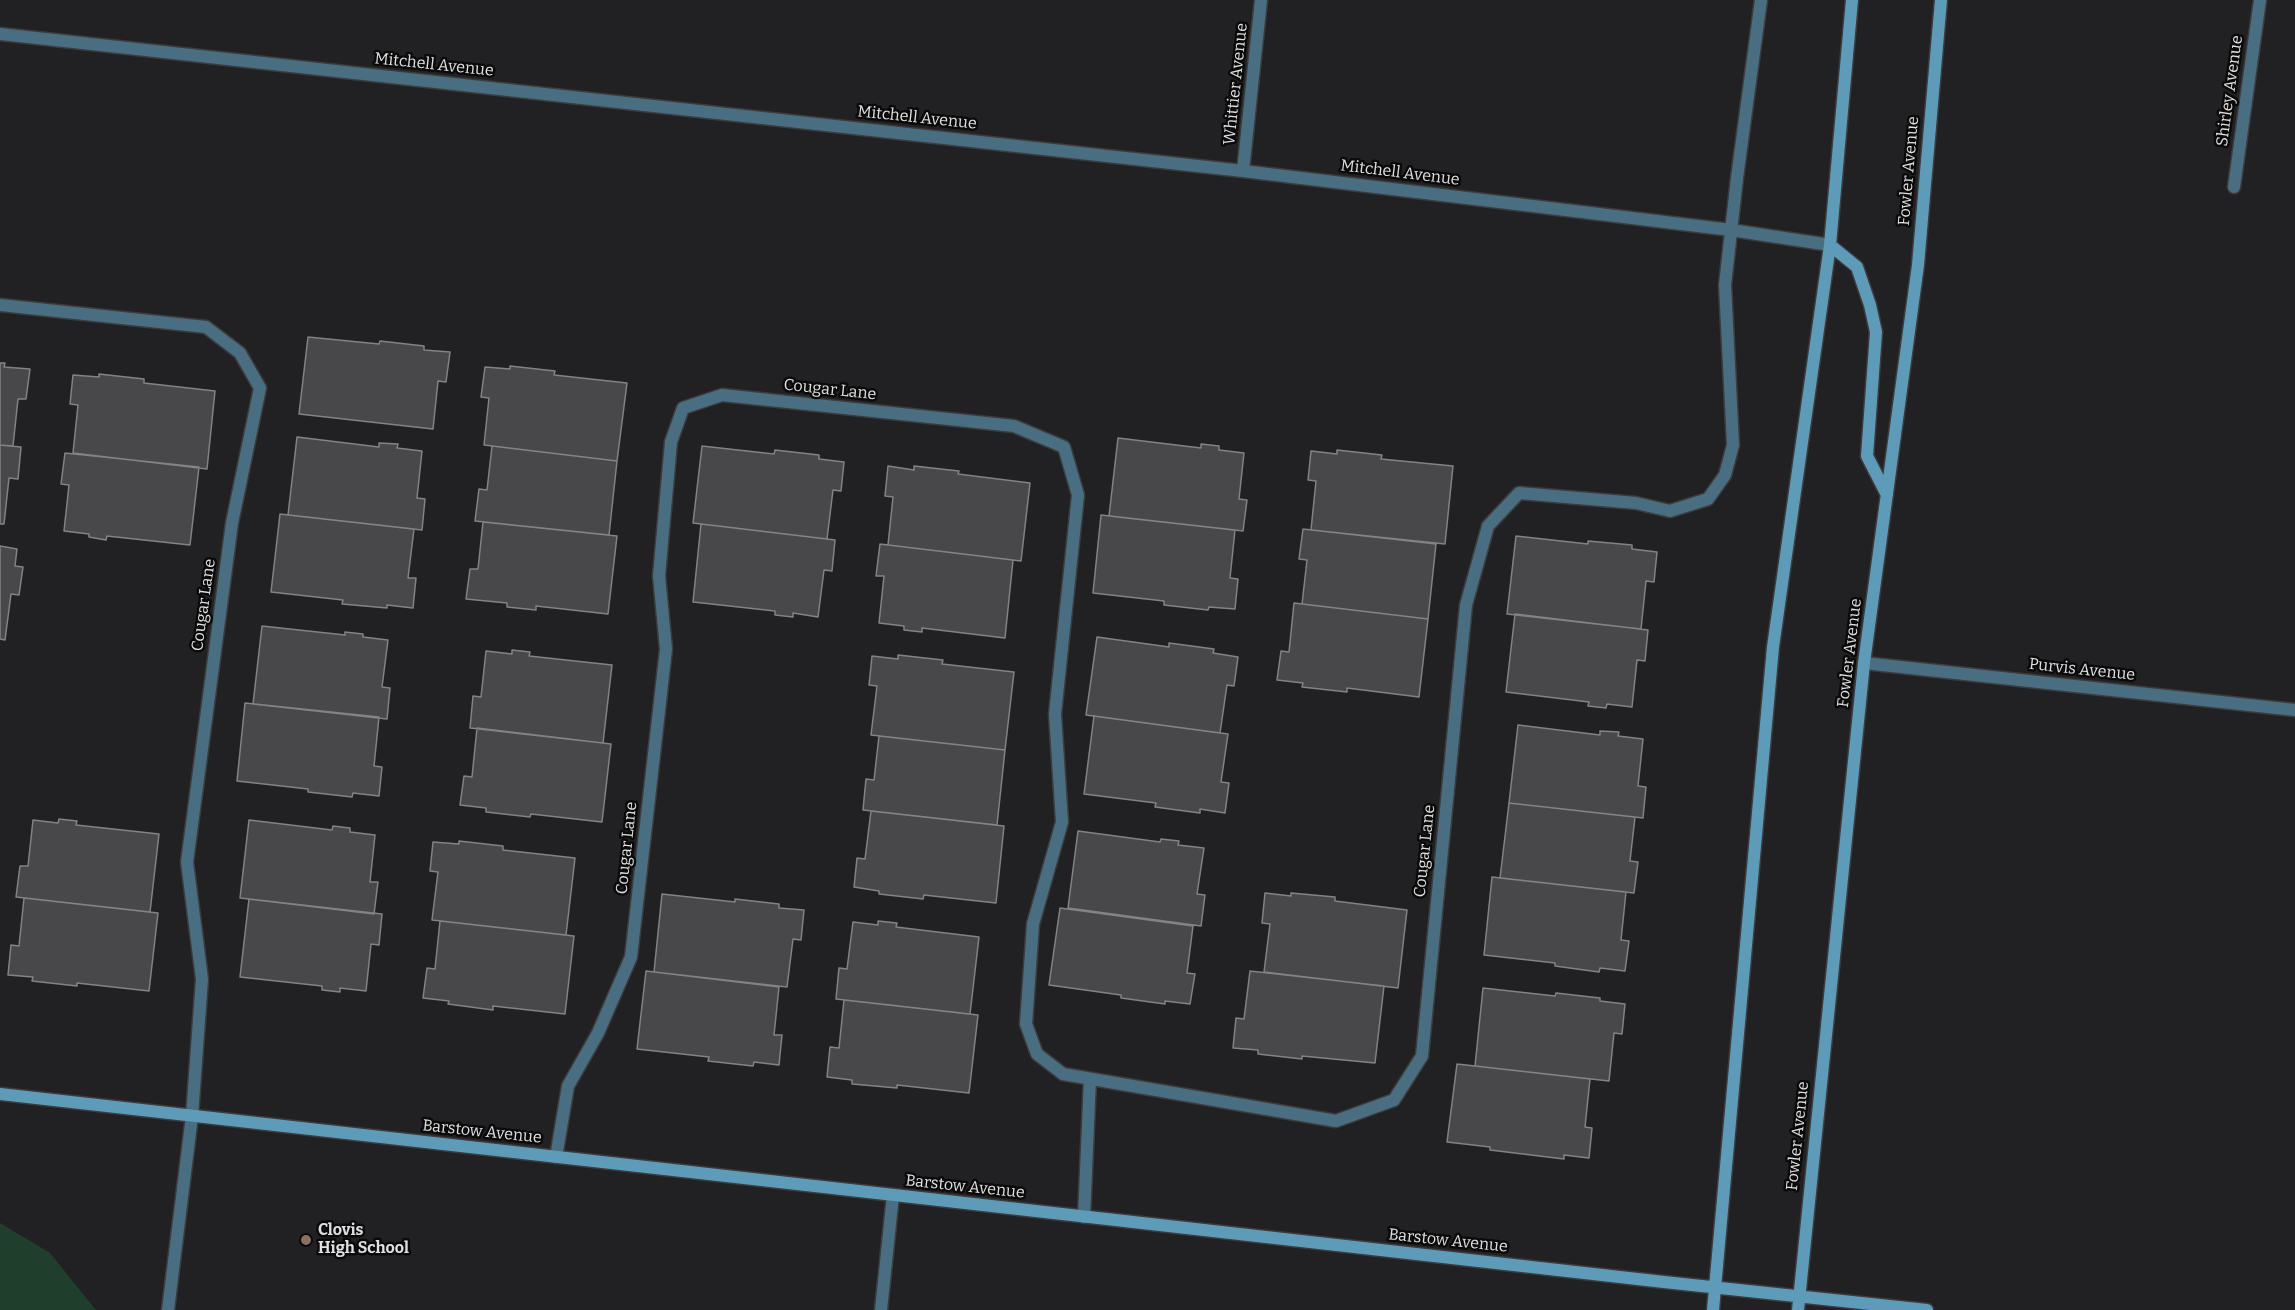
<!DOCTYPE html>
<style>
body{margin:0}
canvas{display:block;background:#212022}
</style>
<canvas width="2295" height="1310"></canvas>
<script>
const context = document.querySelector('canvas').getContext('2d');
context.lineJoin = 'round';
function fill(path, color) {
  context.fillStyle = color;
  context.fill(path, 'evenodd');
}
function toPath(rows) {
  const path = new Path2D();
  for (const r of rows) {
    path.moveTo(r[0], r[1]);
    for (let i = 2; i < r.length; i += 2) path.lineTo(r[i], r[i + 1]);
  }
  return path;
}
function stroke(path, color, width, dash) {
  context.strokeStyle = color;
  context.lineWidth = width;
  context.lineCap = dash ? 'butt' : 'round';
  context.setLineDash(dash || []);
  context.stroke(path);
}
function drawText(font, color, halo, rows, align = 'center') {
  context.font = font + ' Bitter,serif';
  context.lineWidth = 5;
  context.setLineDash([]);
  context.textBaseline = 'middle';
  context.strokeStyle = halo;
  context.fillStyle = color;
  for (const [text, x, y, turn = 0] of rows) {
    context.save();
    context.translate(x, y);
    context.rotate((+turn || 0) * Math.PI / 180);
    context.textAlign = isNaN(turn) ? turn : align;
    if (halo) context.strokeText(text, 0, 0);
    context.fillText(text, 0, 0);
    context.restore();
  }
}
const green = toPath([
 [0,1223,50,1253,96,1310,0,1310]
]);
const building = toPath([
 [308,337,379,344,380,341,424,346,424,350,450,352,446,382,438,381,433,429,299,414,308,337],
 [0,363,5,363,4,367,30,369,26,399,18,399,13,446,0,445,0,363],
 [510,366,555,371,554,375,627,383,617,461,484,445,489,398,481,397,485,367,510,369,510,366],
 [99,374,144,379,144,383,215,391,207,469,73,453,78,405,70,404,73,375,99,377,99,374],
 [297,437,379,447,379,443,398,444,397,448,422,451,417,498,425,499,422,530,288,515,297,437],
 [1118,438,1201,448,1201,444,1219,446,1219,450,1244,453,1239,499,1247,500,1243,531,1109,516,1118,438],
 [0,445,21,447,18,479,9,478,4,524,0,524,0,445],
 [492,446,617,461,609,535,475,521,479,489,487,490,492,446],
 [702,446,774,454,775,450,819,455,819,459,844,462,841,491,833,490,827,539,693,523,702,446],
 [1337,450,1382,455,1381,459,1453,466,1445,544,1311,530,1316,481,1308,480,1311,451,1337,454,1337,450],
 [65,453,199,467,190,545,107,536,106,540,89,537,89,534,64,531,69,485,61,484,65,453],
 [888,466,914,470,914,466,959,471,958,474,1030,483,1021,561,888,545,893,497,885,496,888,466],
 [280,514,414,529,408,578,416,578,413,608,387,605,387,608,342,604,343,600,271,592,280,514],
 [1101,515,1235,530,1230,578,1238,579,1235,609,1209,607,1208,610,1164,605,1164,601,1093,593,1101,515],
 [483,522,617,536,608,614,536,606,536,610,507,607,507,603,466,599,470,569,478,569,483,522],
 [701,524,835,540,832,571,824,570,818,617,793,613,793,617,775,615,775,611,693,602,701,524],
 [1303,529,1436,544,1428,619,1302,604,1307,560,1299,559,1303,529],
 [1516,536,1588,544,1588,541,1632,545,1632,549,1657,552,1654,582,1646,581,1641,629,1507,614,1516,536],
 [880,544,1013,560,1005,638,922,628,922,632,904,630,904,626,879,623,884,576,876,576,880,544],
 [0,546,17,549,15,566,23,567,19,595,11,594,5,640,0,639,0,546],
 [1294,603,1428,619,1419,697,1347,688,1347,692,1302,687,1303,683,1277,680,1281,651,1289,652,1294,603],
 [1515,614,1648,630,1645,661,1637,660,1632,707,1607,704,1606,708,1588,706,1589,702,1506,692,1515,614],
 [262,626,345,635,345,632,363,634,363,637,388,640,382,687,390,688,387,719,253,704,262,626],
 [1097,637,1169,647,1169,643,1214,649,1213,653,1238,657,1234,686,1227,685,1220,733,1086,715,1097,637],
 [512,650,530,652,529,656,612,665,603,743,470,728,473,696,481,697,486,651,512,654,512,650],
 [898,655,943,660,942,664,1014,672,1005,750,871,735,877,686,869,685,872,656,898,659,898,655],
 [245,703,379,717,374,766,382,767,379,796,353,793,352,797,308,792,308,789,237,781,245,703],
 [1094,716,1228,734,1221,782,1229,783,1225,813,1200,809,1200,813,1155,807,1156,803,1084,794,1094,716],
 [1518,725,1600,735,1600,731,1619,732,1618,736,1643,739,1638,786,1646,787,1643,818,1509,803,1518,725],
 [477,728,611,744,602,822,531,814,530,817,486,812,486,808,460,805,464,776,472,777,477,728],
 [879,736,1005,750,997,825,863,810,866,779,874,780,879,736],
 [1509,803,1635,817,1630,861,1638,862,1634,893,1500,878,1509,803],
 [871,811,1004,826,996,903,924,895,923,899,879,894,879,891,854,887,857,858,865,859,871,811],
 [59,819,77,821,76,825,159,834,150,912,16,897,20,866,28,866,33,820,58,823,59,819],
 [249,820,332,830,333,826,350,828,350,832,375,835,370,882,378,882,374,914,240,898,249,820],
 [1078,831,1160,842,1161,839,1179,841,1178,845,1204,848,1197,894,1205,895,1201,926,1068,908,1078,831],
 [459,841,503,846,503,850,575,858,566,935,432,920,438,872,430,871,433,842,459,844,459,841],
 [1492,877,1626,892,1621,940,1629,941,1625,971,1600,968,1599,972,1555,966,1555,963,1484,955,1492,877],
 [1265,893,1291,896,1291,893,1335,897,1335,901,1407,910,1398,988,1264,972,1270,924,1262,923,1265,893],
 [662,894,735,902,735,899,779,904,779,908,804,910,801,940,793,939,787,987,654,972,662,894],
 [24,898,158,913,149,991,77,983,77,986,32,981,33,977,8,975,11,945,19,946,24,898],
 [249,899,382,914,379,945,371,944,366,991,340,988,340,992,322,990,322,986,240,977,249,899],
 [1060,908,1193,926,1187,973,1195,974,1190,1004,1165,1001,1165,1004,1121,998,1121,995,1049,985,1060,908],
 [440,921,574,936,565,1014,493,1006,493,1010,448,1004,449,1001,423,998,427,968,435,969,440,921],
 [878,921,897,923,896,927,979,937,970,1014,836,999,839,968,847,969,853,922,878,925,878,921],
 [646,971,779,987,774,1035,782,1035,779,1065,754,1062,753,1066,708,1061,709,1057,637,1049,646,971],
 [1250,971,1384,986,1375,1063,1302,1056,1302,1059,1258,1054,1258,1050,1233,1048,1236,1018,1244,1019,1250,971],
 [1483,988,1555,996,1556,993,1600,998,1600,1001,1625,1004,1622,1034,1614,1033,1609,1081,1475,1066,1483,988],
 [844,1000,978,1015,969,1093,897,1085,897,1088,852,1084,852,1080,827,1077,830,1047,839,1048,844,1000],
 [1457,1064,1590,1079,1585,1127,1592,1128,1589,1158,1564,1155,1564,1159,1490,1150,1490,1147,1447,1142,1457,1064]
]);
const lane = toPath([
 [168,1310,192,1116],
 [881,1310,893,1195]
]);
const street = toPath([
 [0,34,1243,171,1731,230,1830,245],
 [1243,171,1261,0],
 [2234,187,2260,0],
 [0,305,206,327,240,353,260,388,232,523,187,862,202,979,192,1116],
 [1864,663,2295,710],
 [556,1157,568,1086,598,1033,631,957,666,649,659,576,671,442,683,408,722,395,1014,426,1064,447,1078,495,1055,714,1062,822,1033,924,1026,1024,1037,1054,1063,1074,1336,1121,1394,1100,1422,1056,1466,605,1488,526,1519,493,1636,503,1670,511,1708,499,1725,475,1733,445,1725,285,1737,178,1761,0],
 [1084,1217,1090,1079]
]);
const secondary = toPath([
 [1830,245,1857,267,1870,305,1876,332,1867,456,1887,495],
 [0,1094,1664,1282,1927,1310],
 [1713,1310,1773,647,1830,245,1852,0],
 [1798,1310,1864,663,1918,265,1941,0]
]);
const markers = [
 [306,1240,6,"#8d6e63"]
];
const streetNames = [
 ["Mitchell Avenue",434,65,6],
 ["Whittier Avenue",1236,84,-84],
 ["Shirley Avenue",2230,91,-82],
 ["Mitchell Avenue",917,118,6],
 ["Fowler Avenue",1909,171,-85],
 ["Mitchell Avenue",1400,173,7],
 ["Cougar Lane",830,390,6],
 ["Cougar Lane",204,605,-82],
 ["Fowler Avenue",1850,653,-83],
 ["Purvis Avenue",2082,670,6],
 ["Cougar Lane",627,848,-84],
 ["Cougar Lane",1425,851,-84],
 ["Barstow Avenue",482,1132,6],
 ["Fowler Avenue",1798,1136,-84],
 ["Barstow Avenue",965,1187,6],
 ["Barstow Avenue",1448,1241,6]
];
const poiNames = [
 ["Clovis",318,1231],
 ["High School",318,1249]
];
fill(green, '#1f3e2c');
fill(building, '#484749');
stroke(building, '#838285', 1.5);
stroke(lane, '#3c3b3d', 15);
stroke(street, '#3c3b3d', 15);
stroke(secondary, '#3c3b3d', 15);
stroke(lane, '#496e81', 12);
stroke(street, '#496e81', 12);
stroke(secondary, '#5d9bb9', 12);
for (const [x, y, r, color] of markers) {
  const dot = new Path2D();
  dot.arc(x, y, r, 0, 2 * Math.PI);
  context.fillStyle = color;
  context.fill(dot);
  stroke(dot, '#0a0a0b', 2);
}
drawText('16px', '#e0e0e1', '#0a0a0b', streetNames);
drawText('bold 16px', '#e0e0e1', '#0a0a0b', poiNames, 'left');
</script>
